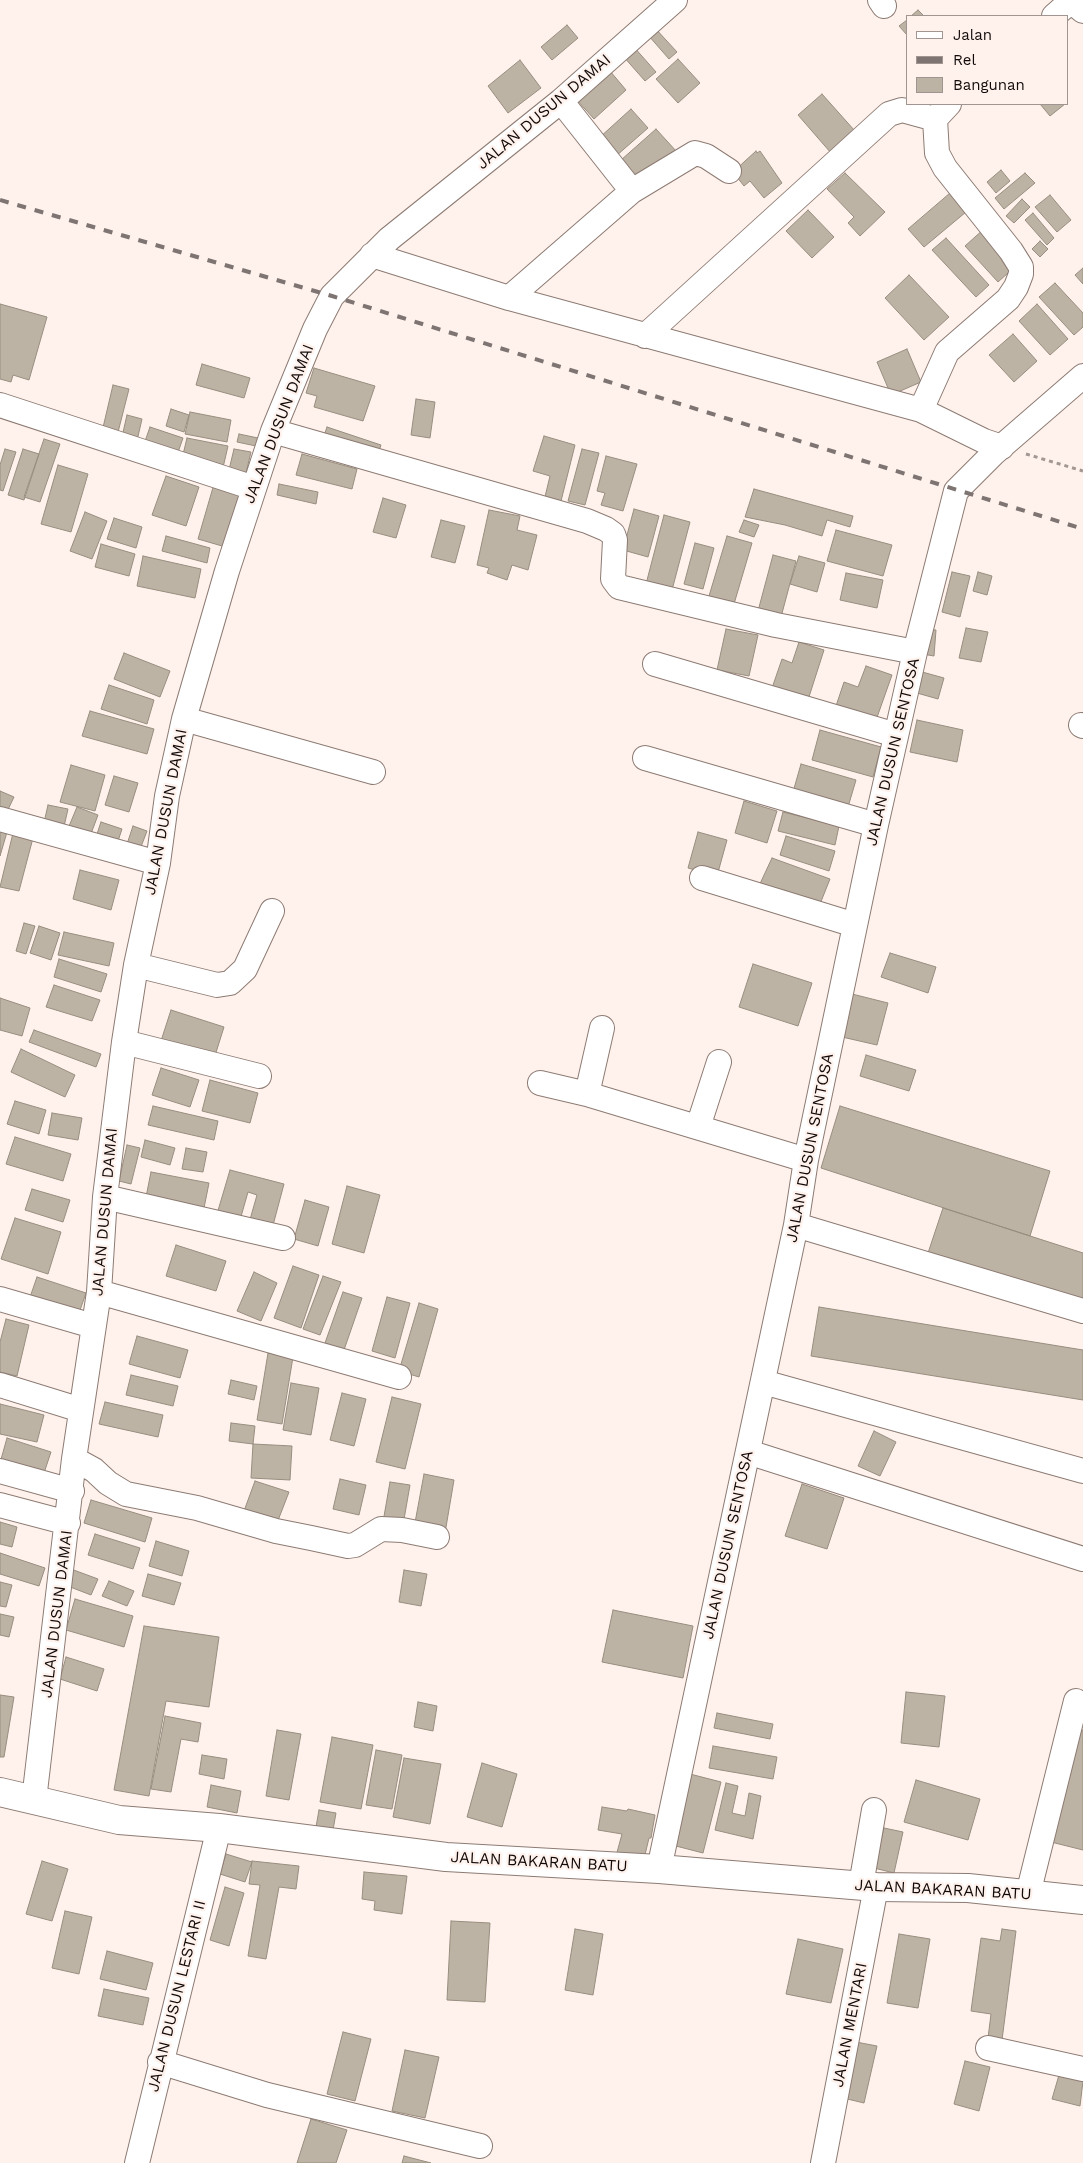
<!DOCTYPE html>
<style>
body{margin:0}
#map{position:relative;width:1083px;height:2163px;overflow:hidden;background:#fff2ed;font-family:"Work Sans",sans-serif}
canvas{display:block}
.legend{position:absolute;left:906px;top:15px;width:162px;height:90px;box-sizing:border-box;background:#fff2ed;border:1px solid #a09591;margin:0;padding:6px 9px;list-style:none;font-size:15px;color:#110a08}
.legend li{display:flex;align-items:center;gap:10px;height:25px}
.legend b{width:25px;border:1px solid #a09591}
</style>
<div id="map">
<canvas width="1083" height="2163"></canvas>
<ul class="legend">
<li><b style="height:6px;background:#fff"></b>Jalan</li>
<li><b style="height:6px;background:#7e7471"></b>Rel</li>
<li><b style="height:14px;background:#bdb3a4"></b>Bangunan</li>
</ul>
</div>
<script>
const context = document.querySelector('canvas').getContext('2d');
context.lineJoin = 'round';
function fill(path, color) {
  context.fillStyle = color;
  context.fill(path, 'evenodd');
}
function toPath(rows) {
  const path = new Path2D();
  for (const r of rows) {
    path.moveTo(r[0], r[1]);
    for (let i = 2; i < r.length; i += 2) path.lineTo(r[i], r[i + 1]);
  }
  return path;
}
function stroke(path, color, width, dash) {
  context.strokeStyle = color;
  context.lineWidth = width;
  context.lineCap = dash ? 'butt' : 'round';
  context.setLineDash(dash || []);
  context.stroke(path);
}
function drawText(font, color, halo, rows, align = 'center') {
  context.font = font + ' "Work Sans",sans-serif';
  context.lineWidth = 4.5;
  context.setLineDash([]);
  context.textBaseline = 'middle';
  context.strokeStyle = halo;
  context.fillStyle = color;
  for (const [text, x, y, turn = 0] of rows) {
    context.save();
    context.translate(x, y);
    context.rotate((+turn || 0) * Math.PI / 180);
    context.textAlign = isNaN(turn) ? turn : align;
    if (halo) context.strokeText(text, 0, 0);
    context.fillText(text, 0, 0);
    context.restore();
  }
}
const building = toPath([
 [918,10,924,16,911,16,918,10],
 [907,20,907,35,899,26,907,20],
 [567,25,578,38,552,60,541,47,567,25],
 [655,28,677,52,669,59,648,35,655,28],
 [633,46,656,72,645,81,623,56,633,46],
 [678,59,700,83,678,103,656,79,678,59],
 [520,60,541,88,508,113,488,86,520,60],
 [610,71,626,90,594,119,577,100,610,71],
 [822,94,855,131,831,153,798,115,822,94],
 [1040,104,1065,104,1050,116,1040,104],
 [631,109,648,128,616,156,599,138,631,109],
 [656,129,677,152,663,164,659,160,638,178,621,160,656,129],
 [756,151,757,153,760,151,782,183,764,198,750,181,744,186,733,172,756,151],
 [1001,170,1010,181,996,193,987,182,1001,170],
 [845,173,885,212,860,236,848,223,854,217,827,189,845,173],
 [1025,173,1035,183,1004,209,995,198,1025,173],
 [950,193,966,212,924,247,908,229,950,193],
 [1050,195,1071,220,1057,232,1035,207,1050,195],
 [1022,199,1030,207,1014,223,1006,216,1022,199],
 [808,210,834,237,812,258,786,231,808,210],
 [1033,213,1054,238,1047,245,1025,220,1033,213],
 [985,228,1018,264,998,282,965,246,985,228],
 [946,238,989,285,976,297,932,250,946,238],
 [1040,241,1048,249,1040,257,1032,249,1040,241],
 [1083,268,1083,284,1075,275,1083,268],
 [909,275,949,317,924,340,885,298,909,275],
 [1055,283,1083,313,1083,327,1074,335,1039,297,1055,283],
 [0,304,47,317,29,380,13,375,11,382,0,379,0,304],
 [1037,304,1068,339,1050,355,1019,321,1037,304],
 [1013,334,1037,361,1014,382,989,355,1013,334],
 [907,349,921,382,891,395,877,362,907,349],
 [202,364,250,378,244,398,196,385,202,364],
 [314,368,375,386,363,421,314,407,317,396,306,393,314,368],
 [113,385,129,389,116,440,101,436,113,385],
 [416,399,435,402,430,438,411,435,416,399],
 [171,409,189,415,184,432,166,426,171,409],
 [190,412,231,420,227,442,185,434,190,412],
 [127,415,142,419,136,445,121,441,127,415],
 [150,427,183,438,176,458,143,447,150,427],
 [327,427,381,445,377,457,323,439,327,427],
 [239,434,258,438,256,446,237,442,239,434],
 [544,436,575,445,559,509,543,505,550,476,533,471,544,436],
 [187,438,228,446,222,472,181,463,187,438],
 [44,439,60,444,40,502,24,497,44,439],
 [5,449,16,452,3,491,0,490,0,465,5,449],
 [23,449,39,454,24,500,8,495,23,449],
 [234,449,251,452,245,477,228,474,234,449],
 [582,449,599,453,585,505,568,501,582,449],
 [302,454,357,469,352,489,296,475,302,454],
 [606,456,637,464,623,511,601,505,605,493,597,491,606,456],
 [58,465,88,474,71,532,41,524,58,465],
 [166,476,199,487,186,526,152,515,166,476],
 [214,484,245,493,229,548,198,539,214,484],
 [279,484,318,492,316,504,277,495,279,484],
 [754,489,853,516,850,527,827,520,822,536,785,525,745,517,754,489],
 [383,498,406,505,396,538,373,532,383,498],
 [634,509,659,516,648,557,623,550,634,509],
 [489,510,520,516,517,530,537,535,528,570,512,565,507,580,487,573,489,568,477,565,489,510],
 [85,512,107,521,92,559,70,551,85,512],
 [664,515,690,522,672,590,646,584,664,515],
 [114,518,142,527,136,548,107,539,114,518],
 [441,520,465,526,455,563,431,557,441,520],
 [744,520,759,525,754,537,739,532,744,520],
 [836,530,892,545,883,576,827,561,836,530],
 [166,536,210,548,207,563,162,551,166,536],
 [727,536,752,543,734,604,709,596,727,536],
 [695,543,714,548,703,589,684,584,695,543],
 [101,544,135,554,129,576,95,567,101,544],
 [773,555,796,561,781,617,758,611,773,555],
 [143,556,201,569,195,598,137,586,143,556],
 [799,556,825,563,817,592,790,584,799,556],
 [952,572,970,576,960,617,942,612,952,572],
 [978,572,992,576,987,595,973,591,978,572],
 [846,573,883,580,877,608,840,600,846,573],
 [966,628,988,632,981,662,959,658,966,628],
 [726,629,758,635,749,676,717,670,726,629],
 [925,629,936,630,934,656,922,654,925,629],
 [799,642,824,650,807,703,771,691,782,659,792,663,799,642],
 [124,653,170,671,160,697,114,679,124,653],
 [866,666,892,675,875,723,835,709,844,682,858,687,866,666],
 [915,670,944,678,938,699,910,691,915,670],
 [109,685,154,700,147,724,101,709,109,685],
 [90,711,154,729,147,754,82,736,90,711],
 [917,720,963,730,957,762,910,752,917,720],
 [820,730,881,747,873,777,812,760,820,730],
 [801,764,856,780,848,807,793,792,801,764],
 [71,765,105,775,95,811,60,802,71,765],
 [114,776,138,783,129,812,105,805,114,776],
 [0,791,14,797,3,820,0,818,0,791],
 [744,801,777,811,767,843,735,833,744,801],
 [48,805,68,809,63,831,43,827,48,805],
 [77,807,98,815,89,839,67,831,77,807],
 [783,812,839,826,835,845,778,831,783,812],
 [101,822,122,829,115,850,94,843,101,822],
 [133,826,147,831,139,852,126,847,133,826],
 [0,830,7,832,0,856,0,830],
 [698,832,727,840,717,876,688,868,698,832],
 [13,833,33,838,19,891,0,887,13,833],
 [786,836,835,851,829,871,780,855,786,836],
 [772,858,830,879,820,904,784,890,781,898,758,888,772,858],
 [80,870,119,880,111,910,73,899,80,870],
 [24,923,35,926,26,954,16,951,24,923],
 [39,926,60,933,51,960,30,953,39,926],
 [64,932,114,943,109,966,58,955,64,932],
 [890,953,936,967,928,993,881,977,890,953],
 [59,959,107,974,101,992,54,977,59,959],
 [753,964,812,983,798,1026,739,1007,753,964],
 [54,985,100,1000,92,1021,46,1007,54,985],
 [852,994,888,1003,877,1045,842,1037,852,994],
 [0,998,30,1008,22,1036,0,1030,0,998],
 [171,1010,224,1027,213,1062,160,1044,171,1010],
 [34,1030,101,1054,96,1067,29,1042,34,1030],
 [21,1049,75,1075,65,1097,11,1072,21,1049],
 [866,1055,916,1070,909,1091,860,1076,866,1055],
 [161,1068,199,1080,190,1107,152,1095,161,1068],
 [210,1080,258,1093,250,1123,202,1111,210,1080],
 [15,1101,46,1110,39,1134,7,1124,15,1101],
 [153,1106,218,1121,214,1140,148,1125,153,1106],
 [840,1106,1050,1171,1030,1236,821,1168,840,1106],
 [52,1113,82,1118,78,1140,48,1135,52,1113],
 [15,1137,71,1154,63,1181,6,1164,15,1137],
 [145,1140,175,1148,170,1165,141,1157,145,1140],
 [127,1145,140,1148,131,1184,119,1181,127,1145],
 [186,1148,207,1152,203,1172,182,1169,186,1148],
 [230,1170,284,1184,272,1229,249,1223,257,1195,248,1192,240,1220,217,1214,230,1170],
 [151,1172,209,1183,203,1213,145,1202,151,1172],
 [347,1186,380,1195,364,1253,332,1244,347,1186],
 [32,1189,70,1200,63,1222,25,1210,32,1189],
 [305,1200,329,1207,318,1246,294,1239,305,1200],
 [943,1208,1083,1253,1083,1307,926,1259,943,1208],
 [15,1218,61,1232,48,1274,1,1259,15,1218],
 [176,1245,226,1261,216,1291,166,1276,176,1245],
 [293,1266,319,1275,301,1328,274,1318,293,1266],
 [254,1272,277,1283,261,1321,237,1311,254,1272],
 [323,1276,341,1282,320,1335,303,1329,323,1276],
 [37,1277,86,1293,78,1316,29,1300,37,1277],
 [343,1292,362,1298,344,1350,325,1343,343,1292],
 [387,1297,410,1303,395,1358,372,1351,387,1297],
 [419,1303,438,1309,419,1377,399,1371,419,1303],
 [819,1307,1083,1350,1083,1400,811,1356,819,1307],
 [6,1319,29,1325,17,1376,0,1372,0,1342,6,1319],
 [137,1336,188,1350,180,1378,129,1364,137,1336],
 [268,1353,293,1357,282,1424,257,1420,268,1353],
 [131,1375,178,1386,173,1406,126,1395,131,1375],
 [231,1380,257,1386,254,1400,228,1394,231,1380],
 [291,1383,319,1388,311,1435,283,1430,291,1383],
 [342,1393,366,1399,354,1446,330,1440,342,1393],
 [392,1397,421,1404,405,1469,376,1462,392,1397],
 [105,1402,163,1415,158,1437,99,1424,105,1402],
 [0,1404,44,1415,37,1442,0,1434,0,1404],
 [231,1423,255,1426,253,1444,229,1441,231,1423],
 [874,1431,896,1442,880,1476,858,1466,874,1431],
 [7,1438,51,1452,43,1476,0,1463,7,1438],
 [253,1444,292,1446,290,1480,251,1478,253,1444],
 [424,1474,454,1480,445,1533,414,1528,424,1474],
 [340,1479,366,1485,359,1515,333,1509,340,1479],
 [255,1481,289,1492,277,1523,244,1511,255,1481],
 [390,1482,410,1485,403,1525,383,1522,390,1482],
 [802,1484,844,1498,827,1549,785,1536,802,1484],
 [91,1500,152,1518,145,1542,84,1523,91,1500],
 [0,1522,17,1527,12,1547,0,1544,0,1522],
 [95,1534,140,1548,133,1569,88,1555,95,1534],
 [156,1541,189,1551,182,1576,149,1566,156,1541],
 [0,1553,45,1568,39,1586,0,1574,0,1553],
 [71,1569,98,1579,91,1595,65,1585,71,1569],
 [404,1570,427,1574,421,1606,399,1602,404,1570],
 [148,1574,181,1583,174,1605,142,1596,148,1574],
 [109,1581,134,1591,127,1606,102,1596,109,1581],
 [0,1582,12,1585,6,1607,0,1606,0,1582],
 [75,1599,133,1616,124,1647,66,1630,75,1599],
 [613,1610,693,1626,683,1678,602,1662,613,1610],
 [0,1614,14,1617,9,1637,0,1635,0,1614],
 [144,1626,219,1637,209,1707,166,1701,149,1796,114,1790,144,1626],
 [66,1657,104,1669,97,1691,60,1679,66,1657],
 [906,1692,945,1696,939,1747,901,1743,906,1692],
 [0,1695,14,1697,4,1757,0,1757,0,1695],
 [418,1702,437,1706,433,1731,414,1727,418,1702],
 [717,1713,773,1724,770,1739,714,1728,717,1713],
 [165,1716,201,1723,198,1742,181,1739,171,1792,151,1789,165,1716],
 [1072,1727,1083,1730,1083,1850,1043,1840,1072,1727],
 [277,1730,301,1734,289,1800,266,1796,277,1730],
 [332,1737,373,1745,361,1809,320,1802,332,1737],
 [713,1746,777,1757,773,1779,709,1768,713,1746],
 [376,1750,402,1755,392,1809,366,1805,376,1750],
 [202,1755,227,1759,224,1779,199,1774,202,1755],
 [404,1758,441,1764,430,1824,393,1817,404,1758],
 [482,1763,517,1774,502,1827,467,1817,482,1763],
 [690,1774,721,1782,703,1853,672,1845,690,1774],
 [916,1780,980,1799,968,1840,904,1822,916,1780],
 [726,1783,738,1786,732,1813,745,1816,749,1793,761,1796,753,1839,715,1830,726,1783],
 [211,1785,241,1791,237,1813,207,1807,211,1785],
 [602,1807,627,1811,628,1809,655,1815,651,1838,649,1838,643,1863,616,1856,622,1834,598,1830,602,1807],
 [319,1810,336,1813,333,1830,316,1827,319,1810],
 [884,1828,903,1832,894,1873,874,1868,884,1828],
 [226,1854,252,1862,245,1882,220,1874,226,1854],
 [42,1861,68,1869,52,1921,26,1914,42,1861],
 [252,1861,299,1866,296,1889,279,1887,266,1959,248,1956,260,1885,249,1884,252,1861],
 [364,1872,407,1876,402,1914,374,1910,375,1901,362,1899,364,1872],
 [225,1887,244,1893,229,1946,210,1940,225,1887],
 [65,1911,92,1917,79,1974,52,1968,65,1911],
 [451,1921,490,1923,485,2002,447,2000,451,1921],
 [575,1929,603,1934,593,1995,565,1990,575,1929],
 [1002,1929,1016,1931,1002,2040,988,2038,991,2014,971,2011,981,1938,1000,1941,1002,1929],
 [899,1934,930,1939,918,2008,887,2003,899,1934],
 [798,1939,843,1949,831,2003,786,1994,798,1939],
 [107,1951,153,1963,146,1990,100,1979,107,1951],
 [104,1989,149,1998,143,2025,98,2016,104,1989],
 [343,2032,371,2039,355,2101,327,2094,343,2032],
 [851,2041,877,2046,864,2103,839,2097,851,2041],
 [405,2050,439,2057,425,2118,392,2111,405,2050],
 [965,2061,990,2067,979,2111,954,2104,965,2061],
 [1059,2075,1083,2081,1080,2106,1052,2099,1059,2075],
 [311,2119,347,2130,336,2163,297,2163,311,2119],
 [404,2156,431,2163,402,2163,404,2156]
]);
const path = toPath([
 [1026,454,1083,471]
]);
const minor = toPath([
 [880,0,884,6],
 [1054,16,1071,1,1083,11],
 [561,101,632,191],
 [372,255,509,298,632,191,695,153,706,156,729,171],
 [509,298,921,410,984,441,1002,447],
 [645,336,889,114,902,110,935,119,949,104],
 [0,405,254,488],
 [921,410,947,352,1008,299,1016,287,1021,274,1021,267,1011,251,945,168,937,153,935,119],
 [273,431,587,521,606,529,613,534,615,540,613,579,619,587,776,625,915,652],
 [655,664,896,735],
 [184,719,373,772],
 [1081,725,1083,726],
 [645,758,876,825],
 [0,819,158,863],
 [702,878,855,925],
 [136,965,217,985,230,983,245,969,272,911],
 [124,1042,259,1076],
 [540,1083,587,1094,806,1160],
 [587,1094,602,1028],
 [698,1127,719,1062],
 [105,1197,283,1238],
 [796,1225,1083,1311],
 [99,1292,399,1377],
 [0,1299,93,1326],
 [763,1382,1083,1471],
 [0,1385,81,1410],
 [748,1452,1083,1559],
 [74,1459,94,1470,108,1483,126,1494,197,1508,276,1531,311,1538,348,1546,355,1545,381,1529,402,1530,437,1537],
 [0,1471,72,1491],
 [0,1505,68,1523],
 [34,1800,74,1459,99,1292,105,1197,124,1042,136,965,158,863,167,796,184,719,227,571,273,431,315,329,332,296,389,239,561,101,675,0],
 [659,1869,796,1225,806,1160,876,825,915,652,956,491,993,454,1083,376],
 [861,1885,874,1810],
 [1028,1894,1076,1701],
 [988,2048,1083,2069],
 [160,2062,267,2095,480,2146],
 [137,2163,219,1828],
 [823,2163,876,1887]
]);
const highway = toPath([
 [0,1792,119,1820,219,1828,446,1857,659,1869,876,1887,968,1888,1083,1900]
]);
const rail = toPath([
 [0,200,332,296,1083,529]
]);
const streetNames = [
 ["JALAN DUSUN DAMAI",544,112,-40],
 ["JALAN DUSUN DAMAI",279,424,-69],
 ["JALAN DUSUN SENTOSA",893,752,-77],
 ["JALAN DUSUN DAMAI",166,812,-79],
 ["JALAN DUSUN SENTOSA",810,1148,-79],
 ["JALAN DUSUN DAMAI",105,1212,-85],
 ["JALAN DUSUN SENTOSA",728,1545,-78],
 ["JALAN DUSUN DAMAI",57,1614,-83],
 ["JALAN BAKARAN BATU",539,1862,3],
 ["JALAN BAKARAN BATU",943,1890,3],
 ["JALAN DUSUN LESTARI II",177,1996,-76],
 ["JALAN MENTARI",850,2025,-79]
];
fill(building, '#bdb3a4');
stroke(building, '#988e7f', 1);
stroke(minor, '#8d7b73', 26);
stroke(highway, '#8d7b73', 30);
stroke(path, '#a29793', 3, [4, 4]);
stroke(minor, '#fff', 24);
stroke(highway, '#fff', 28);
stroke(rail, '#7e7471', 4, [9, 9]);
drawText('16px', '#110a08', '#fff2ed', streetNames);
</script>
